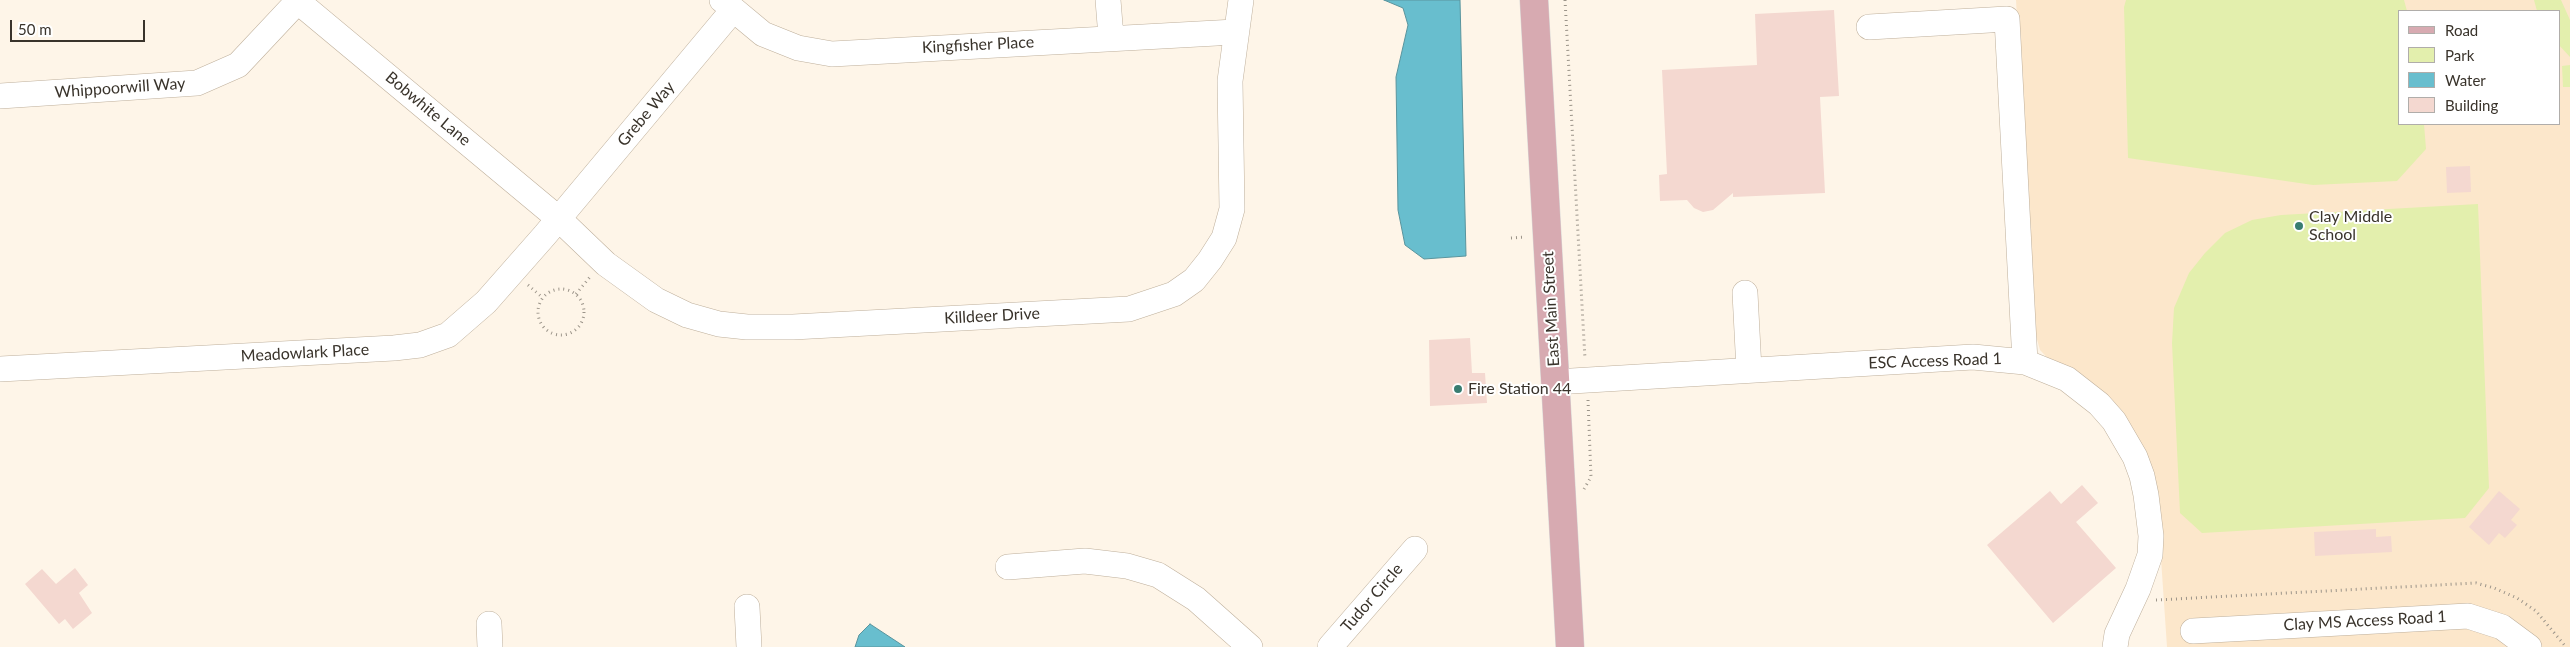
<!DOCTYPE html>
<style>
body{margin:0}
#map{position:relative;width:2570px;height:647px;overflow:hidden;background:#fef5e8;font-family:Lato,sans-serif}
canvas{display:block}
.legend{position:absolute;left:2398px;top:10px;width:162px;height:115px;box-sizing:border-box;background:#fff;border:1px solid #b0adaa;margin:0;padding:6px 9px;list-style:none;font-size:15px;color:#39332b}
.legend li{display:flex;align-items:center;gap:10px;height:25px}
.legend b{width:25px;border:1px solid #b0adaa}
.scale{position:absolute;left:10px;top:20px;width:135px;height:22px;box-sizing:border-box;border:2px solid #39332b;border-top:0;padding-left:6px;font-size:15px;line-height:18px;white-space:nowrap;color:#39332b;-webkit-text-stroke:4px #fff;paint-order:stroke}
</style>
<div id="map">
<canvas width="2570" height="647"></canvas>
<ul class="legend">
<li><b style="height:6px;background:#d7aab1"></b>Road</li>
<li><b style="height:14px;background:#e3efad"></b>Park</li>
<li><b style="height:14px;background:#68bece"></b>Water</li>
<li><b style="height:14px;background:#f4d8d0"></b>Building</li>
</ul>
<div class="scale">50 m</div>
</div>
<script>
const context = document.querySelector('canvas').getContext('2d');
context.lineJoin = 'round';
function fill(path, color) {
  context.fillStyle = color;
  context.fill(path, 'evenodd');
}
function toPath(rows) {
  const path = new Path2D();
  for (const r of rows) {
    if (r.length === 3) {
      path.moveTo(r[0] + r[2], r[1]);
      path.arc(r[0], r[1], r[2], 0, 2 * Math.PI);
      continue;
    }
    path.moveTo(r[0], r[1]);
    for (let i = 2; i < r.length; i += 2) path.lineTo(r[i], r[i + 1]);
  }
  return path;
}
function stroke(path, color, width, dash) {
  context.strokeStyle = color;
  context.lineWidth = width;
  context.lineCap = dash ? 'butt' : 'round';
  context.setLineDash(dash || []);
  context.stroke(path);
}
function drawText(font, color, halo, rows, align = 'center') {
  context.font = font + ' Lato,sans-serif';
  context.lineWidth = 4;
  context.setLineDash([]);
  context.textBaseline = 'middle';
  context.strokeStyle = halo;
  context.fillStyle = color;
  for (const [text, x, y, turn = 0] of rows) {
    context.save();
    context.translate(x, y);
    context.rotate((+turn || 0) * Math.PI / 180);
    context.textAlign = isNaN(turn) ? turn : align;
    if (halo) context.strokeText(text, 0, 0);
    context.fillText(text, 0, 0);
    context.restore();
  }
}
const built = toPath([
 [2016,0,2570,0,2570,647,2167,647,2157,500,2150,467,2040,350,2034,329],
 [2399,11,2559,11,2559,124,2399,124]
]);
const green = toPath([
 [2126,0,2404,0,2407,11,2399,11,2399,124,2424,124,2426,149,2397,181,2313,185,2128,158,2124,7],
 [2534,0,2561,0,2570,20,2570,57,2559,45,2559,11,2537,11],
 [2570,65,2570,87,2563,87,2562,66],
 [2478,204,2489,488,2465,518,2202,533,2180,513,2172,343,2174,308,2189,273,2205,253,2225,233,2252,220,2281,215]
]);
const water = toPath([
 [1384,0,1460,0,1466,256,1424,259,1405,245,1398,210,1396,77,1408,25,1403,8,1384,0],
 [870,624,905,647,855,647,859,635,870,624]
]);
const building = toPath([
 [1834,10,1839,96,1820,97,1825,193,1733,197,1733,193,1713,210,1703,212,1694,208,1687,200,1660,201,1659,175,1667,174,1662,70,1757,65,1755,14],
 [2470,166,2471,192,2447,193,2446,167],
 [1470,338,1472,373,1485,373,1487,403,1430,406,1429,340],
 [2082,485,2098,503,2076,522,2116,568,2053,623,1987,545,2050,491,2061,504],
 [2499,491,2520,509,2511,520,2517,525,2505,538,2499,533,2489,545,2469,527],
 [2376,529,2376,537,2391,536,2392,552,2315,556,2314,532],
 [75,568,88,585,79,593,92,613,73,629,65,619,59,624,25,584,42,569,56,584]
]);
const path = toPath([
 [1565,0,1585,359],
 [1511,238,1526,237],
 [528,285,543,298],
 [561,312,23],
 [576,294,590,277],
 [1584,489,1591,477,1588,400],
 [2156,600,2476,583,2494,588,2517,598,2536,611,2566,647]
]);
const minor = toPath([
 [296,0,559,219,606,264,656,300,687,315,719,324,747,327,793,327,1129,309,1174,294,1194,280,1210,260,1224,238,1232,209,1230,81,1241,0],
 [722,0,763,34,798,48,832,54,1235,32],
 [1108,0,1111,37],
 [1869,27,2007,19,2025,362],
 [0,96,197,83,238,65,298,1],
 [1745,293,1749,370],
 [0,369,394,348,420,345,448,335,486,302,545,235,733,10],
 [1555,382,1973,357,2025,362,2067,379,2099,404,2114,421,2135,457,2142,476,2146,495,2151,536,2150,555,2138,589,2117,634,2115,647],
 [1008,567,1085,561,1127,566,1158,575,1196,599,1250,647],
 [747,607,749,647],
 [489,624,490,647],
 [2193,631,2468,616,2502,627,2529,647],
 [1330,647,1415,549]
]);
const major = toPath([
 [1534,0,1570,647]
]);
const markers = [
 [2299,226,5,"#397d71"],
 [1458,389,5,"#397d71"]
];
const streetNames = [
 ["Kingfisher Place",978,45,-3],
 ["Whippoorwill Way",120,88,-4],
 ["Bobwhite Lane",428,109,40],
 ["Grebe Way",646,114,-50],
 ["East Main Street",1551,309,-93],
 ["Killdeer Drive",992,316,-3],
 ["Meadowlark Place",305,353,-3],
 ["ESC Access Road 1",1935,361,-2],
 ["Tudor Circle",1372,598,-49],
 ["Clay MS Access Road 1",2365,621,-3]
];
const poiNames = [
 ["Clay Middle",2309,217],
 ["School",2309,235],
 ["Fire Station 44",1468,389]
];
fill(built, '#fce7cb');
fill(green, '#e3efad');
fill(water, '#68bece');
stroke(water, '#5a949d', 1);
fill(building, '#f4d8d0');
stroke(minor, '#beaf9b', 26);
stroke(major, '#d7d6d5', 29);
stroke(path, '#9b9489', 3, [1, 4]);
stroke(minor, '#fff', 25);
stroke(major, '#d7aab1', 28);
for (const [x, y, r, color] of markers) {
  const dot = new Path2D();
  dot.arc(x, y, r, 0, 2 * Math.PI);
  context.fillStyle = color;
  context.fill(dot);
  stroke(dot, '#fff', 2);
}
drawText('16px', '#39332b', '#fff', streetNames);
drawText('16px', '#39332b', '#fff', poiNames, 'left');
</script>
